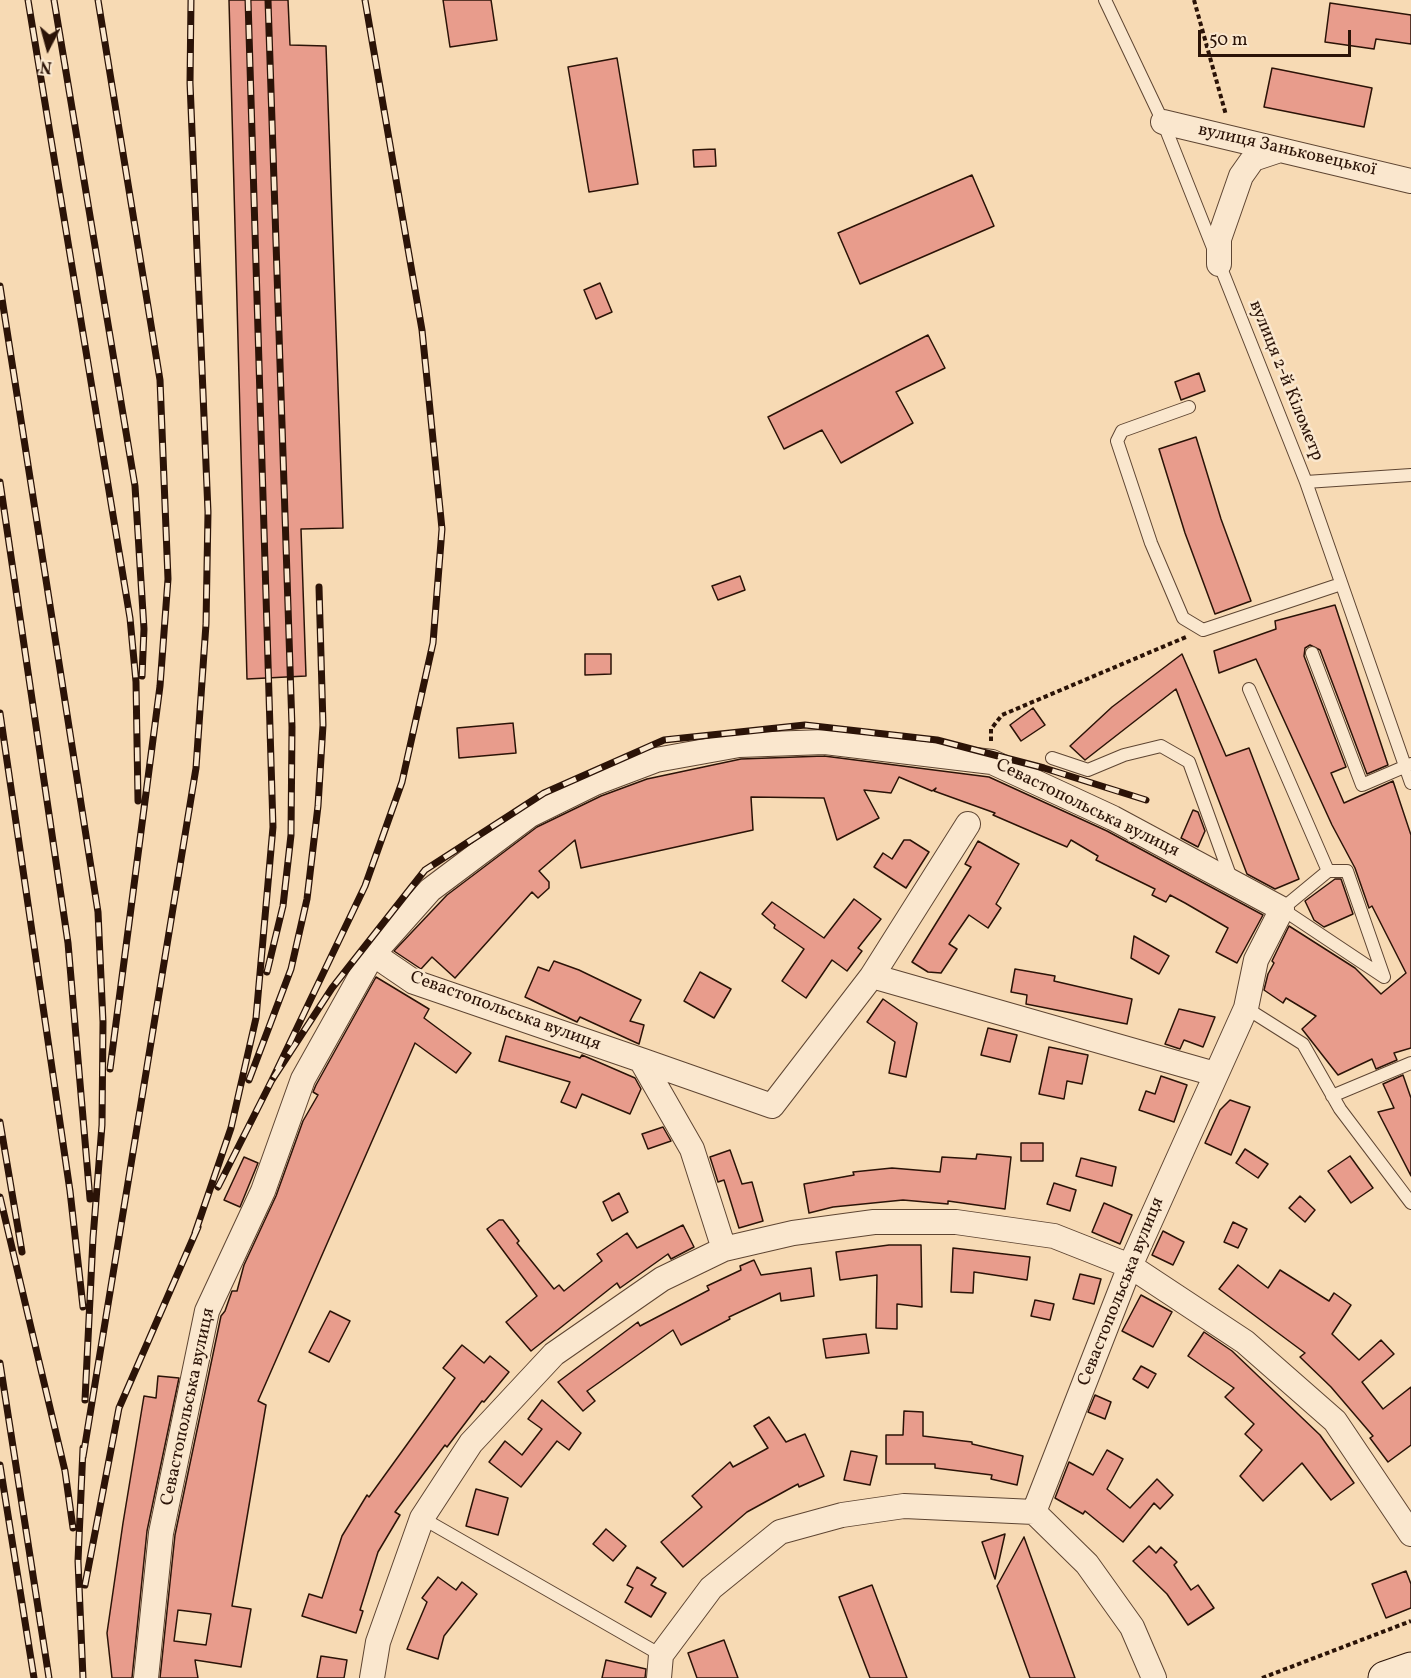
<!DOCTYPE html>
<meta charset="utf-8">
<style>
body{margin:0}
#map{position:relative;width:1411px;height:1678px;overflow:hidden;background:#f7dab4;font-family:Vollkorn,serif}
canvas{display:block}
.north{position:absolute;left:18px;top:18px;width:60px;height:60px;-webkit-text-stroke:4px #fae7ce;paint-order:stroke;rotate:186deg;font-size:16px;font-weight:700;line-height:24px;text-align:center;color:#2b1307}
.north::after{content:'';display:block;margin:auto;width:21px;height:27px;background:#2b1307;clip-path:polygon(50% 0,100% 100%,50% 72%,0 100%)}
.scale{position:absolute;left:1198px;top:30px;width:153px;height:27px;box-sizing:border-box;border:3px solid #2b1307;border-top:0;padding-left:8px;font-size:18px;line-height:21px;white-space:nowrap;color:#2b1307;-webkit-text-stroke:4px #fae7ce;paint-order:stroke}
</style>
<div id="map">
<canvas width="1411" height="1678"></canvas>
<div class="north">N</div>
<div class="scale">50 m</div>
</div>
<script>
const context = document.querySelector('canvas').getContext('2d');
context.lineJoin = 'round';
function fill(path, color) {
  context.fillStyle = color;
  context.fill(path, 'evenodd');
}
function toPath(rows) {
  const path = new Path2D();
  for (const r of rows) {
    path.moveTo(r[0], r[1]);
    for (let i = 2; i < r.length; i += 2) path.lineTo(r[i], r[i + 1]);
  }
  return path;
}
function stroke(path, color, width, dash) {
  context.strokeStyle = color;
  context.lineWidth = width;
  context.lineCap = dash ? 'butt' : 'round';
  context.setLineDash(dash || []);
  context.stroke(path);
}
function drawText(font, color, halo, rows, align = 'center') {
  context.font = font + ' Vollkorn,serif';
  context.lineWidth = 5;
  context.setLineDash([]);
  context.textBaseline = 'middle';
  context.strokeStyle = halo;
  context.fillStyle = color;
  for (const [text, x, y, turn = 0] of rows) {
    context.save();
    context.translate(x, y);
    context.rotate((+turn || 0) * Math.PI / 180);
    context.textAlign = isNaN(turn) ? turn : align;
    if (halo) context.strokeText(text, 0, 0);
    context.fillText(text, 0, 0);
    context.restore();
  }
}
const building = toPath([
 [229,0,288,0,290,45,326,46,343,528,301,529,306,676,247,679,229,0],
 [443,0,491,0,497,40,450,47,443,0],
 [1330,3,1411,15,1411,44,1376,39,1374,49,1325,42,1330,3],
 [617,58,638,184,589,192,568,67,617,58],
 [1272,68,1372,88,1364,127,1264,107,1272,68],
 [715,149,716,166,694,167,693,150,715,149],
 [972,175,994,226,860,284,838,233,972,175],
 [600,283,612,312,596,319,584,290,600,283],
 [928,335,945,368,896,392,913,423,841,463,822,430,784,449,768,417,928,335],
 [1199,373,1205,391,1181,400,1175,382,1199,373],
 [1196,437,1221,519,1251,601,1215,614,1185,533,1159,449,1196,437],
 [740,576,745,590,718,600,712,586,740,576],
 [1335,605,1388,765,1367,774,1320,650,1310,645,1305,648,1304,656,1346,767,1331,773,1344,803,1393,781,1411,835,1411,1048,1394,1053,1397,1060,1376,1069,1372,1059,1338,1075,1302,1029,1316,1016,1286,998,1283,1003,1264,990,1268,974,1274,963,1272,961,1289,926,1355,968,1381,994,1406,973,1372,906,1369,908,1355,868,1332,825,1256,659,1219,673,1214,651,1276,629,1275,621,1335,605],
 [585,654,611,654,611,674,585,675,585,654],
 [1182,654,1226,756,1249,748,1299,879,1275,889,1247,874,1176,689,1085,760,1070,746,1112,707,1182,654],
 [1033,708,1045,725,1021,741,1010,725,1033,708],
 [513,723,516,753,459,758,457,728,513,723],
 [824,756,989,777,1107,831,1263,915,1237,963,1216,952,1228,928,1185,903,1170,895,1166,902,1152,895,1155,889,1096,860,1098,856,1071,840,1067,847,993,815,995,813,934,791,936,788,932,791,899,777,891,793,864,790,879,818,837,840,824,798,751,797,753,830,581,868,575,840,539,871,549,882,549,888,538,898,532,892,455,978,432,957,421,969,394,951,447,895,537,827,601,796,647,779,741,759,824,756],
 [1193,810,1198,812,1205,831,1198,847,1181,838,1193,810],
 [904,840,910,840,929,852,906,888,874,867,883,853,892,859,904,840],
 [978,841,1019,864,996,904,1001,908,988,928,969,915,949,944,957,949,941,973,928,972,912,962,971,867,965,864,978,841],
 [1335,879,1341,879,1353,914,1324,927,1314,920,1305,901,1335,879],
 [854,899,881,919,858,948,862,951,847,971,832,960,806,998,782,981,804,949,774,928,775,925,762,914,772,902,824,938,854,899],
 [1134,936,1169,956,1159,974,1131,958,1134,936],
 [554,961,579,970,641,1000,630,1021,644,1025,639,1044,580,1017,577,1022,525,997,538,967,549,971,554,961],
 [1015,969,1055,976,1054,981,1132,999,1127,1024,1026,1004,1027,995,1011,992,1015,969],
 [700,972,731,989,714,1018,684,1001,700,972],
 [376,977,429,1009,424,1018,471,1053,456,1073,415,1043,258,1401,266,1405,232,1606,251,1609,241,1667,195,1660,198,1678,160,1678,175,1535,221,1316,225,1311,232,1291,237,1291,244,1265,276,1196,303,1121,318,1095,313,1092,316,1085,376,977],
 [178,1610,211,1614,206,1645,174,1641,178,1610],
 [883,999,917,1023,906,1077,889,1073,895,1042,867,1022,883,999],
 [1179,1009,1215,1017,1203,1047,1184,1040,1180,1049,1165,1044,1179,1009],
 [988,1028,1017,1035,1010,1062,981,1055,988,1028],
 [506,1036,580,1058,582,1055,635,1078,641,1089,630,1114,582,1094,576,1108,561,1102,570,1082,499,1061,506,1036],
 [1049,1047,1088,1055,1082,1084,1067,1081,1064,1099,1039,1094,1049,1047],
 [1403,1075,1411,1098,1411,1176,1378,1112,1394,1108,1383,1084,1403,1075],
 [1161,1076,1187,1085,1174,1122,1139,1110,1146,1091,1155,1094,1161,1076],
 [1230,1100,1250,1107,1231,1155,1205,1143,1220,1110,1230,1100],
 [663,1127,671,1141,648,1149,642,1134,663,1127],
 [1021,1143,1043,1143,1043,1161,1021,1161,1021,1143],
 [1245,1149,1268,1164,1258,1178,1236,1163,1245,1149],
 [730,1150,742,1184,752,1182,763,1221,739,1228,724,1180,718,1182,710,1157,730,1150],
 [977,1154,1011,1157,1005,1209,948,1201,948,1204,903,1200,833,1207,809,1213,804,1184,854,1175,853,1172,892,1168,940,1172,942,1157,976,1159,977,1154],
 [1350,1156,1373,1188,1351,1203,1328,1171,1350,1156],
 [244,1157,258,1163,240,1207,224,1200,244,1157],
 [1081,1158,1116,1167,1112,1186,1076,1176,1081,1158],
 [1054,1183,1076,1190,1070,1211,1047,1204,1054,1183],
 [619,1193,628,1212,612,1221,603,1202,619,1193],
 [1300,1196,1315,1210,1305,1222,1289,1208,1300,1196],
 [1104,1203,1132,1215,1120,1244,1092,1232,1104,1203],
 [499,1220,503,1220,519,1241,517,1243,554,1289,559,1285,564,1291,602,1261,597,1254,627,1233,637,1248,683,1225,694,1247,671,1259,668,1254,620,1288,617,1283,531,1351,506,1322,537,1296,487,1229,499,1220],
 [1233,1222,1247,1229,1238,1248,1224,1242,1233,1222],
 [1163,1231,1184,1242,1173,1265,1152,1255,1163,1231],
 [889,1245,921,1245,922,1307,897,1304,897,1329,876,1328,877,1275,840,1280,836,1252,889,1245],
 [953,1248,1030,1257,1027,1280,974,1272,973,1293,951,1292,953,1248],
 [754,1260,761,1275,811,1268,814,1296,781,1301,780,1293,729,1317,730,1319,681,1345,673,1330,587,1391,595,1401,583,1411,558,1382,638,1322,640,1326,709,1290,707,1286,741,1270,740,1266,754,1260],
 [1238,1265,1268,1288,1280,1270,1329,1301,1334,1293,1351,1305,1332,1334,1359,1360,1381,1340,1394,1354,1362,1382,1383,1409,1411,1387,1411,1445,1388,1462,1370,1438,1373,1436,1331,1387,1300,1357,1305,1353,1219,1289,1238,1265],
 [1080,1274,1101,1279,1094,1304,1073,1299,1080,1274],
 [1141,1295,1172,1312,1153,1347,1122,1331,1141,1295],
 [1035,1300,1054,1304,1050,1320,1031,1316,1035,1300],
 [330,1311,350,1321,329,1362,309,1352,330,1311],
 [1204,1332,1232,1351,1320,1435,1354,1483,1331,1500,1302,1463,1263,1501,1240,1476,1262,1450,1245,1434,1254,1424,1225,1397,1234,1388,1188,1356,1204,1332],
 [866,1334,869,1353,826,1358,823,1339,866,1334],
 [462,1345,484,1363,490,1356,509,1372,484,1402,482,1401,447,1447,445,1445,395,1512,400,1515,378,1552,360,1610,363,1611,356,1633,302,1616,309,1594,322,1598,342,1536,367,1495,369,1497,455,1378,443,1368,462,1345],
 [1141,1366,1156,1374,1148,1388,1133,1379,1141,1366],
 [158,1376,179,1378,147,1531,132,1678,112,1678,107,1633,123,1523,144,1396,156,1398,158,1376],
 [1095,1395,1111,1402,1105,1419,1088,1412,1095,1395],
 [542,1400,581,1433,569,1450,557,1441,521,1487,489,1462,505,1441,522,1455,542,1429,528,1419,542,1400],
 [904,1411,923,1412,923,1436,972,1442,972,1444,1023,1456,1017,1485,991,1479,992,1475,935,1468,935,1464,886,1464,886,1435,903,1435,904,1411],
 [769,1417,786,1442,805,1434,824,1476,799,1487,798,1484,747,1512,683,1567,661,1542,702,1507,692,1496,730,1462,733,1467,768,1448,754,1426,769,1417],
 [1107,1450,1123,1459,1107,1489,1130,1508,1157,1479,1173,1495,1160,1509,1154,1503,1123,1542,1085,1511,1083,1514,1055,1498,1069,1462,1093,1475,1107,1450],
 [851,1451,877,1456,870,1485,844,1480,851,1451],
 [476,1489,508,1498,498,1535,466,1526,476,1489],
 [606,1529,626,1546,613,1561,593,1544,606,1529],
 [1005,1534,995,1579,982,1542,1005,1534],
 [1024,1537,1075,1678,1030,1678,997,1586,1024,1537],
 [1149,1546,1156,1553,1161,1547,1177,1562,1174,1565,1191,1590,1198,1585,1214,1608,1188,1625,1167,1594,1133,1561,1149,1546],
 [637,1567,656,1578,651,1585,666,1593,651,1617,625,1602,633,1588,627,1585,637,1567],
 [1406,1571,1411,1584,1411,1608,1386,1618,1372,1584,1406,1571],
 [438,1577,456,1590,462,1582,477,1594,444,1636,438,1659,407,1649,427,1602,422,1598,438,1577],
 [872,1585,907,1678,870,1678,839,1597,872,1585],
 [724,1640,738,1678,697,1678,688,1653,724,1640],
 [321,1656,347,1660,344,1678,317,1678,321,1656],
 [606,1660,646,1669,645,1678,602,1678,606,1660]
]);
const path = toPath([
 [1194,0,1226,115],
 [991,741,991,729,1002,715,1186,637],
 [1262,1678,1411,1621]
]);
const lane = toPath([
 [1105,0,1163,122,1306,482,1411,783],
 [1189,407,1122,431,1117,441,1151,543,1183,618,1203,630,1341,584],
 [1306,482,1411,475],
 [1312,653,1362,785,1411,764],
 [1249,689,1328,871,1282,909,1384,977,1347,871,1328,871],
 [1052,758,1088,770,1124,755,1161,746,1189,762,1232,881],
 [1246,1008,1303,1044,1340,1109,1411,1203],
 [1332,1096,1411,1063],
 [422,1518,661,1655]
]);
const street = toPath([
 [1163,122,1411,181],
 [1219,264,1219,239,1241,176,1253,159,1280,150],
 [968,824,872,976,1215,1074],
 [373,954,430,890,530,815,595,783,656,760,739,745,825,742,992,762,1113,818,1282,909,1256,960,1246,1008,1130,1266,1034,1512],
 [641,1060,772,1106,872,976],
 [146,1678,161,1533,207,1311,263,1191,303,1079,373,954,414,982,641,1060,692,1149,724,1249],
 [372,1678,378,1642,422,1518,471,1443,554,1354,662,1279,724,1249,793,1233,874,1222,956,1222,1054,1236,1130,1266,1245,1342,1335,1421,1411,1534],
 [659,1678,661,1655,711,1588,780,1532,842,1515,904,1506,1034,1512,1087,1564,1132,1627,1154,1678]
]);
const secondary = toPath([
 [1385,1678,1411,1669]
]);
const rail = toPath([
 [28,0,130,618,136,682,138,801],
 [54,0,135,486,144,629,142,676],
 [98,0,160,380,168,579,160,686,110,1069],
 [365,0,422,330,442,529,433,643,402,782,365,886,272,1080,332,988,425,870,544,793,664,740,805,725,937,740,1044,768,1146,800],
 [0,286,98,912,103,1022,102,1125,93,1238,85,1400],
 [0,482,68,943,90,1199],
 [0,713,70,1191,83,1307],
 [267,972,283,906,291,835,292,727,268,0],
 [249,1080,291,969,307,899,318,806,323,725,319,587],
 [0,1122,22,1252],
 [218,1187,272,1080],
 [0,1197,65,1471,73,1528],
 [195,1233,231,1128,256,1018,273,827,248,0],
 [0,1363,49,1678],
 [83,1448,78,1561,83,1678],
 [83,1457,196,768,206,624,208,512,190,83,191,0],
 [0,1465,34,1678],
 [85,1585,119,1408,198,1227]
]);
const streetNames = [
 ["вулиця Заньковецької",1287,151,13],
 ["вулиця 2-й Кілометр",1285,381,68],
 ["Севастопольська вулиця",1087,809,26],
 ["Севастопольська вулиця",505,1012,20],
 ["Севастопольська вулиця",1122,1292,-68],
 ["Севастопольська вулиця",189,1407,-78]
];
fill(building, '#e89c8c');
stroke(building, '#2b1307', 1.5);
stroke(lane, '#5e4532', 14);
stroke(street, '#5e4532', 26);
stroke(secondary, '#2b1307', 35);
stroke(path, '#2b1307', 4, [4.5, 3]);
stroke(lane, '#fae7ce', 12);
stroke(street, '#fae7ce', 24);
stroke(secondary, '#fae7ce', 33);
stroke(rail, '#2b1307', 7);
stroke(rail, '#fae7ce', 4.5, [14]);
drawText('18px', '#2b1307', '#fae7ce', streetNames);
</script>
